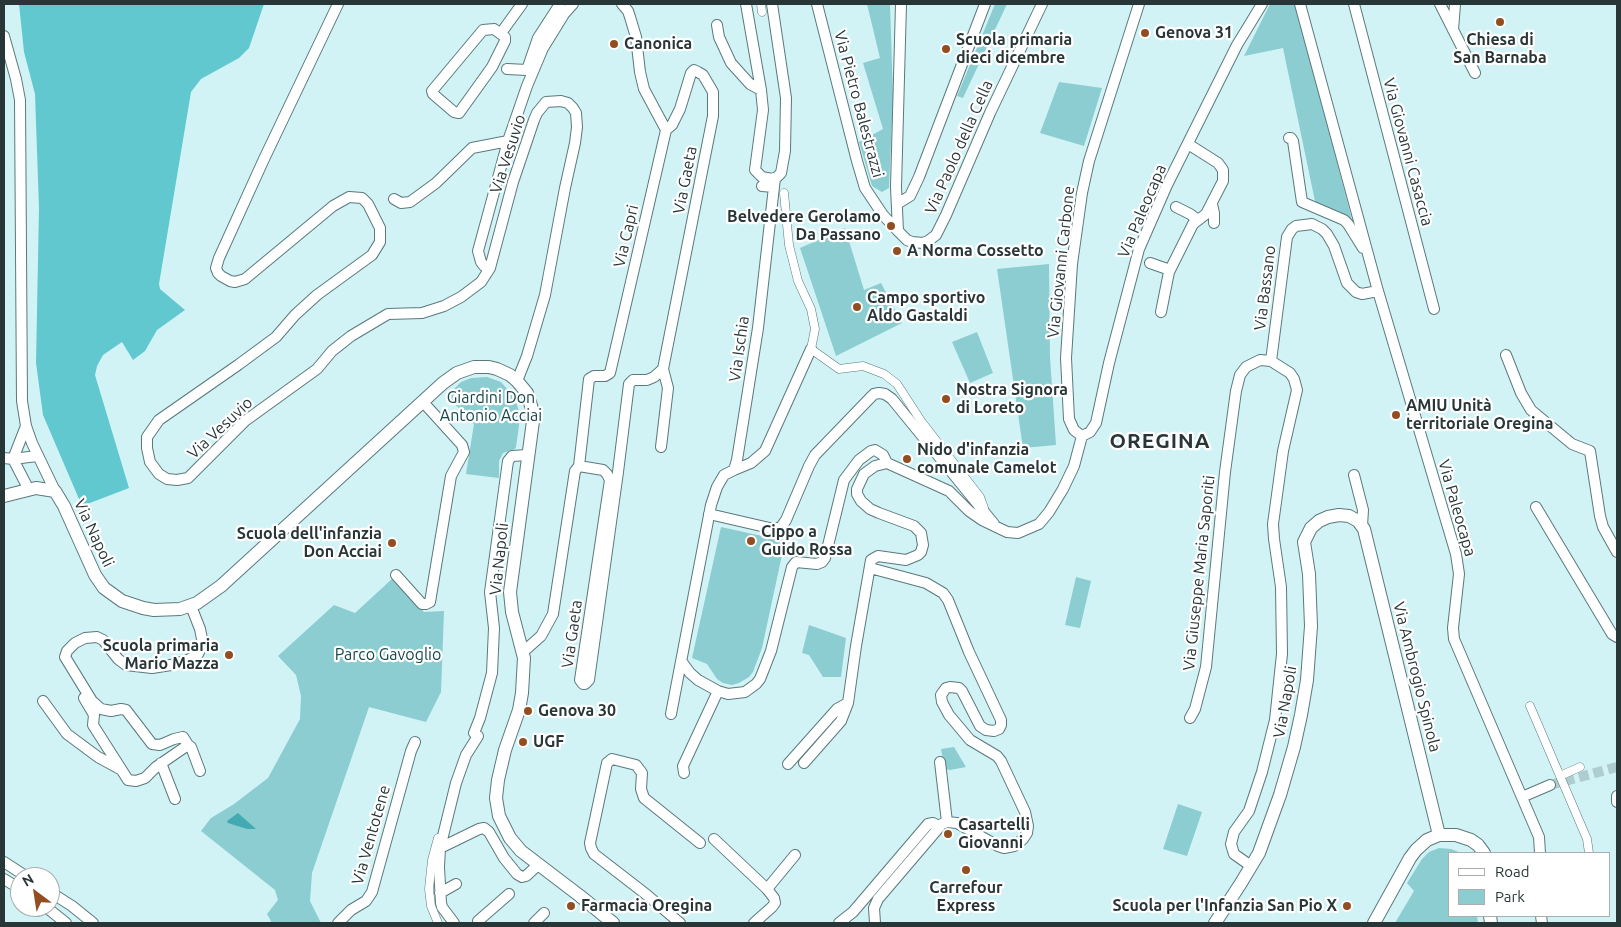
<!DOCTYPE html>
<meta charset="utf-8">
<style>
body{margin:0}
#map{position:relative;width:1621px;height:927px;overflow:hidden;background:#d1f3f6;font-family:Ubuntu,sans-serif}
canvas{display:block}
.frame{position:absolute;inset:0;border:5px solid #293637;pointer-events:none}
.legend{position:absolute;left:1448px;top:852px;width:162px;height:65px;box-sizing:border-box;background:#fff;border:1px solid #a9afaf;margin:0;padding:6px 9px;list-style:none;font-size:15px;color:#293637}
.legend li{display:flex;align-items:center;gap:10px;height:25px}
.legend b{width:25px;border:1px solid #a9afaf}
.north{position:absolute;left:10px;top:867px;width:50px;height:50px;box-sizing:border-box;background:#fff;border:1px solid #a9afaf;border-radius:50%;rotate:329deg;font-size:14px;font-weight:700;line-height:20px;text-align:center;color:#293637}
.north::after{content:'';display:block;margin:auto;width:18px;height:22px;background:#924e21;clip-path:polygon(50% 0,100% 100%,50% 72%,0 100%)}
</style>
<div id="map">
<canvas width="1621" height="927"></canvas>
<div class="frame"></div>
<ul class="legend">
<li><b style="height:6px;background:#fff"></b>Road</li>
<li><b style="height:14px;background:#8bcdd1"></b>Park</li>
</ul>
<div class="north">N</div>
</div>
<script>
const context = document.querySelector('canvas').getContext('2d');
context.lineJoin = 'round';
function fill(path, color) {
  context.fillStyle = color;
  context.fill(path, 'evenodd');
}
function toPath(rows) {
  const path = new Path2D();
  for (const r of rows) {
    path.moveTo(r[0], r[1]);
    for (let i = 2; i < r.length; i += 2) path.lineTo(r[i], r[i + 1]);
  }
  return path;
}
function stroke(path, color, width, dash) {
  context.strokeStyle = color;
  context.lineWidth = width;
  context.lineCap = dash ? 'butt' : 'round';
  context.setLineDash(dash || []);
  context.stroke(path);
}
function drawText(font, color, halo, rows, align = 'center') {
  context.font = font + ' Ubuntu,sans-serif';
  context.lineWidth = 4.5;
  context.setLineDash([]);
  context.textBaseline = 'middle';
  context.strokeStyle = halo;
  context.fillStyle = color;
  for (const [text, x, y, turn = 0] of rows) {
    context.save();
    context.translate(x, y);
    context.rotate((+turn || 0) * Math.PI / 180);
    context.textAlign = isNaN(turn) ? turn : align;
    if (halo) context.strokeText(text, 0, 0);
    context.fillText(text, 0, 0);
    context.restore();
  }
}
const green = toPath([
 [867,4,890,4,893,96,889,188,882,192,872,186,859,142,883,129,863,63,880,58],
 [995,4,1007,4,963,98,957,96],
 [1270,4,1296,4,1352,220,1316,206,1283,48,1244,56],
 [1059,82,1102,88,1084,146,1040,133],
 [845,228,864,290,881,283,902,323,836,356,800,248],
 [1049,264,1050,357,1056,445,1023,448,997,269],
 [977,332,993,373,970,383,952,342],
 [487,377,501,382,509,391,515,399,519,411,519,426,516,447,515,449,503,453,499,461,499,478,466,474,474,424,447,396,461,382,471,378],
 [721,527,785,541,762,648,753,672,749,677,739,683,732,685,723,683,717,679,707,664,692,658],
 [1076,577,1091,581,1080,628,1065,625],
 [393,578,424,612,444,611,441,692,426,722,369,707,312,873,310,901,321,923,272,923,267,914,278,900,275,890,201,831,211,818,234,804,268,778,300,719,301,696,296,675,278,656,334,605,355,613],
 [809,625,846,638,841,677,823,677,809,655,802,653],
 [954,747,966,767,950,770,946,769,944,765,941,749],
 [1178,804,1202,812,1187,856,1163,849],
 [1439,848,1451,849,1461,853,1450,853,1450,916,1477,916,1478,923,1395,923,1414,891,1407,883,1422,859,1429,852]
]);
const forest = toPath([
 [19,4,264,4,249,48,239,58,201,79,191,92,159,284,160,289,185,310,157,330,145,351,133,360,122,342,103,355,97,366,95,375,129,488,82,506,43,415,36,363,39,208,35,94,24,52]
]);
const water = toPath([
 [238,813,256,829,247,829,228,823,227,821]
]);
const minorTunnel = toPath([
 [1550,785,1617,767]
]);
const pedestrian = toPath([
 [761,4,762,12],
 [784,193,789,245,798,281,811,309,815,329,811,349,839,369,863,366,884,374,897,384,921,421,980,497,984,508],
 [1530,706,1587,839,1589,853],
 [1560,776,1580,767],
 [438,923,431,906,429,889,432,860,438,838]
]);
const minor = toPath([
 [338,4,264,159,219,258,216,268,218,273,221,276,230,281,235,282,245,279,333,206,349,197,362,198,368,204,380,228,380,242,372,255,317,295,295,315,276,337,238,365,159,420,147,437,147,448,150,462,159,474,167,479,177,480,188,478,245,421,317,369,332,351,351,336,388,314,422,313,444,306,461,297,481,282,490,268,513,182,534,120,537,113,546,102,561,101,568,103,573,108,576,113,577,127,575,143,565,188,545,295,527,356,517,381],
 [746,4,761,90,763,110,755,170,762,177,772,179,777,177,781,173,785,151,786,98,772,4],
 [817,4,857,161,865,188,883,215,898,231,907,240,912,242,923,243,928,241,936,235,946,215,990,113,1042,4],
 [1300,4,1378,291,1456,554,1459,574,1453,628,1454,639,1539,837,1540,853],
 [1354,4,1434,309],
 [1440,4,1475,73],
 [717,25,719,37,731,63,750,84,761,90],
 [494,29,505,37,505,41,492,67,459,113,454,112,433,94,432,91,483,30,494,29],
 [1453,30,1455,4],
 [501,33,522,4],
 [4,36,16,79,20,100,22,401,26,426,32,443,55,491],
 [507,69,527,70,538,38,560,4],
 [1289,138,1291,138,1293,141,1302,202,1344,220,1348,224,1363,248],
 [762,186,774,187],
 [394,199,401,203,410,202,436,183,472,148,508,141],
 [897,204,910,196,919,177,985,4],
 [1212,204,1214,213,1214,223],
 [1176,207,1190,214,1198,220],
 [898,231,896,187,901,4],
 [1150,263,1170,270],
 [490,268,484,266,481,262,478,251,508,141,527,86,543,48,564,14,573,4],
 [1161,312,1169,272,1193,224,1206,214,1223,181,1223,170,1218,163,1188,144],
 [1506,355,1521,393,1531,410,1572,444,1590,451,1600,516,1603,527,1617,552],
 [1271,361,1287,237,1292,229,1296,226,1312,224,1322,229,1327,234,1334,246,1347,283,1356,292,1362,294,1378,291],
 [26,426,13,459,29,490],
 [1082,436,1090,432,1096,423,1109,363,1139,249,1167,185,1237,45,1262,4],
 [1082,436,1074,430,1069,419,1066,358,1072,264,1082,193,1089,161,1139,4],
 [661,447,668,388,663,369],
 [4,458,13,459,37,456],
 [579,466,603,470,607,474,610,480,580,680,583,684,585,684,589,680,618,472,629,384,633,380,647,380,654,377,663,369,713,116,713,92,703,75,698,72,694,70,691,73,680,109,672,125,666,130],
 [579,466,589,379,594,376,605,376,610,373,666,130,644,89,640,72,636,37,630,17,628,11,622,4],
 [734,470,751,463,765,451,811,349],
 [1354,475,1363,510,1362,526],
 [1536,507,1612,634,1617,637],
 [709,514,774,529,781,527,786,520,809,466,815,455,870,398,874,394,879,393,885,394,892,399,994,524],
 [870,568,926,583,943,593,948,600,969,652,1001,720,1001,725,999,729,994,731,986,730,980,726,962,691,959,688,950,687,946,688,941,695,942,702,949,715,970,740,997,756,1001,761,1025,812,1028,826,1027,833,1023,839,1014,846,1004,848,998,846,957,823,947,822,942,824,878,899,874,908,875,923],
 [396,575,422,604,426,604,430,602,451,476,464,452,462,445,423,402],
 [191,606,200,629,203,644,198,654,188,660,171,665,152,668,126,665,118,659,103,640,97,637,85,638,75,643,67,651,65,657,92,701,101,709,111,711,121,709,126,710,152,744,160,745,174,739,183,737,188,745,191,747,200,771],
 [523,652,541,636,553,614,575,471,579,466],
 [682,662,690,673,698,680,718,691,728,694,745,692,756,684,760,679,771,651,792,567,796,562,817,564,822,562,825,558,844,480,859,460,871,451,875,450,883,455,887,463],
 [84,698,94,715,93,725,128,780,136,781,145,778,156,767,188,745],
 [43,701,67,734,98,757,120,769],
 [671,714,711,505,717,487,724,475,734,470,737,460,758,328,775,178],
 [1190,718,1195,709,1206,667,1225,472,1236,391,1240,375,1246,367,1260,360,1271,361,1290,373,1294,379,1297,390,1283,451,1273,524,1274,539,1281,587,1282,654,1275,720,1262,772,1249,811,1234,832,1231,844,1234,854,1251,866],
 [474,733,480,718,492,673,494,628,490,592,508,461,512,456,528,455],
 [940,762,947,822],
 [161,763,175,799],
 [804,763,841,721,848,703,856,646,871,560,878,556,906,560,918,555,921,552,923,545,921,533,914,526,879,513,870,509,861,501,857,494,857,489,864,474,875,466,887,463,949,491,969,511,982,520,1007,532,1018,533,1039,524,1049,512,1063,489,1074,466,1082,436],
 [788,764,837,709,848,703],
 [684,773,683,766,718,691],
 [1617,796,1617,802],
 [1522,797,1550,785],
 [714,839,767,889,774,898,775,903,772,907,754,923],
 [440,848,456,783,466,755,478,736],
 [4,862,27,877],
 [4,879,20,889],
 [767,889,795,855],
 [50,892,72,906,93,923],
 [440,893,456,884],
 [46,907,66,923],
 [1541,916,1542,923],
 [478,921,509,894],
 [338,923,351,910,366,901,372,892,411,751,415,742],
 [454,923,442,907,441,903,439,867,440,848,479,829,484,828,489,832,504,858,517,874,522,877,526,876,539,864],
 [534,923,544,913],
 [680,923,647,895,594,854,591,848,590,843,607,763,612,759,636,765,642,773,641,789,644,798,700,843],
 [839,923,853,912,928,824,933,823,939,826]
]);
const tertiary = toPath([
 [4,496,36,488,55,491,64,506,95,575,104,588,122,601,143,608,154,610,180,609,197,603,221,586,443,383,457,373,474,367,489,367,497,369,510,375,517,381,527,393,533,412,533,421,510,592,512,612,524,658,522,693,519,710,505,750,498,780,496,798,499,816,510,838,521,851,580,896,613,923],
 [1490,916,1491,923],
 [1215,923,1241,883,1259,853,1280,795,1294,747,1301,715,1307,680,1311,626,1309,574,1304,542,1311,528,1319,521,1328,517,1339,515,1349,516,1358,521,1364,529,1439,835],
 [1374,923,1410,858,1416,850,1427,840,1439,835,1456,835,1471,840,1478,845,1484,853]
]);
const markers = [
 [1500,22,5,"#924e21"],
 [1145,33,5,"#924e21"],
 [614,44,5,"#924e21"],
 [946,49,5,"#924e21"],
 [891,226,5,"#924e21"],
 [897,251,5,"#924e21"],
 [857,307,5,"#924e21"],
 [946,399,5,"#924e21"],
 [1396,415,5,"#924e21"],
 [907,459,5,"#924e21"],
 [751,541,5,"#924e21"],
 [392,543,5,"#924e21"],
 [229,655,5,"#924e21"],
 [528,711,5,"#924e21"],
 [523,742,5,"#924e21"],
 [948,834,5,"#924e21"],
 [966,870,5,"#924e21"],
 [571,906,5,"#924e21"],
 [1347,906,5,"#924e21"]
];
const poiNames = [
 ["Genova 31",1155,33],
 ["Scuola primaria",956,40],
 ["dieci dicembre",956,58],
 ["Chiesa di",1500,40,"center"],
 ["San Barnaba",1500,58,"center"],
 ["Canonica",624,44],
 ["Belvedere Gerolamo",881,217,"right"],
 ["Da Passano",881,235,"right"],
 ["A Norma Cossetto",907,251],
 ["Campo sportivo",867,298],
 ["Aldo Gastaldi",867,316],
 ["Nostra Signora",956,390],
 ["di Loreto",956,408],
 ["AMIU Unità",1406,406],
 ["territoriale Oregina",1406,424],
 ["Nido d'infanzia",917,450],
 ["comunale Camelot",917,468],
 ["Cippo a",761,532],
 ["Guido Rossa",761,550],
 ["Scuola dell'infanzia",382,534,"right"],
 ["Don Acciai",382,552,"right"],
 ["Scuola primaria",219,646,"right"],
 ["Mario Mazza",219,664,"right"],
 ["Genova 30",538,711],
 ["UGF",533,742],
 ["Casartelli",958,825],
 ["Giovanni",958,843],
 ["Carrefour",966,888,"center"],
 ["Express",966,906,"center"],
 ["Farmacia Oregina",581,906],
 ["Scuola per l'Infanzia San Pio X",1337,906,"right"]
];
const streetNames = [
 ["Via Pietro Balestrazzi",859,104,75],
 ["Via Paolo della Cella",959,147,-66],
 ["Via Giovanni Casaccia",1408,152,75],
 ["Via Vesuvio",508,154,-72],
 ["Via Gaeta",685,180,-79],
 ["Via Paleocapa",1142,211,-67],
 ["Via Capri",626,236,-77],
 ["Via Giovanni Carbone",1061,262,-84],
 ["Via Bassano",1265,288,-83],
 ["Via Ischia",739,349,-82],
 ["Via Vesuvio",220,428,-43],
 ["Via Paleocapa",1457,508,74],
 ["Via Napoli",94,533,65],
 ["Via Napoli",499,559,-84],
 ["Via Giuseppe Maria Saporiti",1199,573,-84],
 ["Via Gaeta",572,634,-82],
 ["Via Ambrogio Spinola",1417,677,76],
 ["Via Napoli",1285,702,-80],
 ["Via Ventotene",371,835,-74]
];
const parkNames = [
 ["Giardini Don",491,398],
 ["Antonio Acciai",491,416],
 ["Parco Gavoglio",388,655]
];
const districtNames = [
 ["OREGINA",1160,441]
];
fill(green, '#8bcdd1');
fill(forest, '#62c8cf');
fill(water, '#42abb2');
stroke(minorTunnel, '#afcdd0', 10, [10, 5]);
stroke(pedestrian, '#5b797b', 9);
stroke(minor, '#5b797b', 12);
stroke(tertiary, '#5b797b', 14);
stroke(pedestrian, '#fff', 8);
stroke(minor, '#fff', 10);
stroke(tertiary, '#fff', 12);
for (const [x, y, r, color] of markers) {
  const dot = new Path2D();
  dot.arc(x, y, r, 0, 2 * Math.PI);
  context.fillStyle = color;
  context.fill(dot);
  stroke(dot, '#fff', 2);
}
drawText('bold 16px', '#293637', '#fff', poiNames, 'left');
drawText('16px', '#293637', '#fff', streetNames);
drawText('16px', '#18474a', '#fff', parkNames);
context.letterSpacing = '1px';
drawText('bold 21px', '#293637', '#fff', districtNames);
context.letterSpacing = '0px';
</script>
